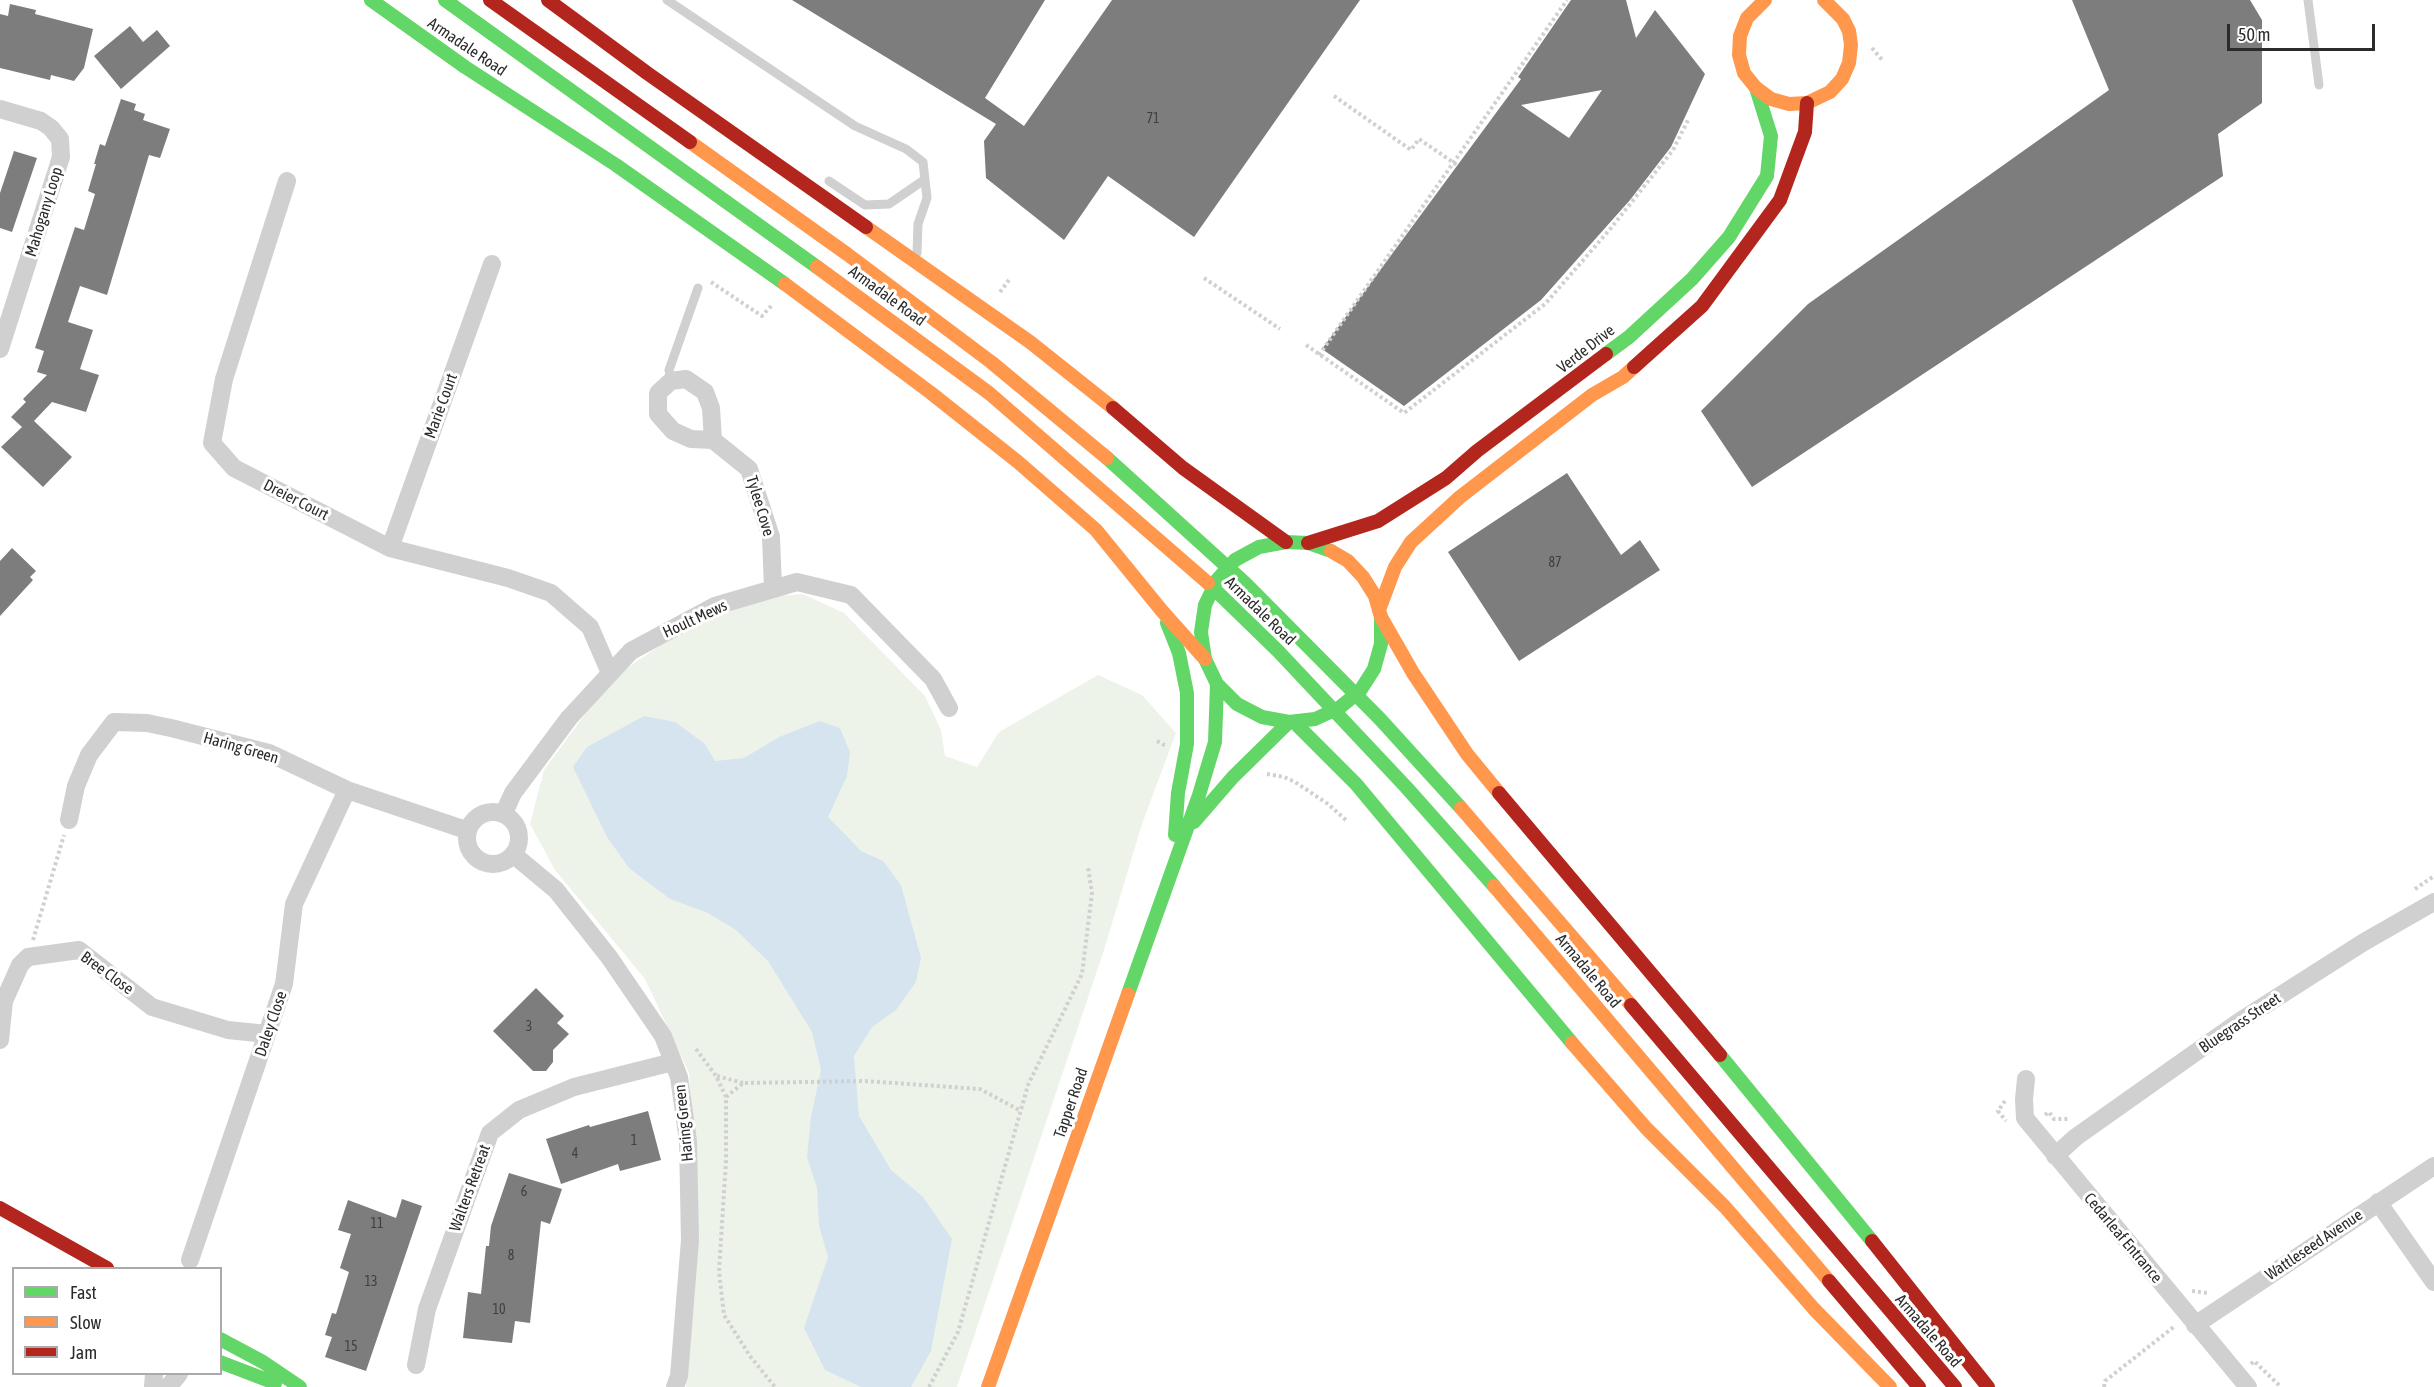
<!DOCTYPE html>
<style>
body{margin:0}
#map{position:relative;width:2434px;height:1387px;overflow:hidden;background:#fff;font-family:"Asap Condensed",sans-serif}
canvas{display:block}
.legend{position:absolute;left:12px;top:1267px;width:210px;height:108px;box-sizing:border-box;background:#fff;border:2px solid #aaa;margin:0;padding:8px 10px;list-style:none;font-size:18px;color:#2b2b2b}
.legend li{display:flex;align-items:center;gap:12px;height:30px}
.legend b{width:30px;border:2px solid #aaa}
.scale{position:absolute;left:2227px;top:24px;width:148px;height:27px;box-sizing:border-box;border:3px solid #2b2b2b;border-top:0;padding-left:8px;font-size:18px;line-height:21px;white-space:nowrap;color:#2b2b2b;-webkit-text-stroke:4px #fff;paint-order:stroke}
</style>
<div id="map">
<canvas width="2434" height="1387"></canvas>
<ul class="legend">
<li><b style="height:8px;background:#63d668"></b>Fast</li>
<li><b style="height:8px;background:#ff974d"></b>Slow</li>
<li><b style="height:8px;background:#b3261e"></b>Jam</li>
</ul>
<div class="scale">50 m</div>
</div>
<script>
const context = document.querySelector('canvas').getContext('2d');
context.lineJoin = 'round';
function fill(path, color) {
  context.fillStyle = color;
  context.fill(path, 'evenodd');
}
function toPath(rows) {
  const path = new Path2D();
  for (const r of rows) {
    if (r.length === 3) {
      path.moveTo(r[0] + r[2], r[1]);
      path.arc(r[0], r[1], r[2], 0, 2 * Math.PI);
      continue;
    }
    path.moveTo(r[0], r[1]);
    for (let i = 2; i < r.length; i += 2) path.lineTo(r[i], r[i + 1]);
  }
  return path;
}
function stroke(path, color, width, dash) {
  context.strokeStyle = color;
  context.lineWidth = width;
  context.lineCap = dash ? 'butt' : 'round';
  context.setLineDash(dash || []);
  context.stroke(path);
}
function drawText(font, color, halo, rows, align = 'center') {
  context.font = font + ' "Asap Condensed",sans-serif';
  context.lineWidth = 6;
  context.setLineDash([]);
  context.textBaseline = 'middle';
  context.strokeStyle = halo;
  context.fillStyle = color;
  for (const [text, x, y, turn = 0] of rows) {
    context.save();
    context.translate(x, y);
    context.rotate((+turn || 0) * Math.PI / 180);
    context.textAlign = isNaN(turn) ? turn : align;
    if (halo) context.strokeText(text, 0, 0);
    context.fillText(text, 0, 0);
    context.restore();
  }
}
const green = toPath([
 [803,594,844,613,925,696,941,730,945,756,977,767,999,732,1098,675,1142,695,1176,733,1142,824,1104,950,957,1387,686,1387,698,1215,689,1073,645,979,555,870,530,824,544,770,611,679,677,634,758,598]
]);
const water = toPath([
 [644,716,675,722,705,744,715,761,744,758,779,737,820,721,840,728,850,752,847,776,828,817,861,851,883,861,901,885,921,958,916,982,896,1010,872,1027,854,1056,859,1116,891,1170,923,1197,952,1239,931,1351,911,1387,861,1387,825,1370,804,1328,828,1257,819,1226,817,1188,807,1157,811,1117,821,1070,812,1032,768,961,736,930,708,913,670,899,629,868,607,837,573,767,587,747]
]);
const building = toPath([
 [792,0,1045,0,985,98,1024,126,1112,0,1360,0,1194,237,1108,176,1064,240,986,178,984,141,996,124],
 [1571,0,1626,0,1636,38,1655,10,1705,74,1671,147,1630,200,1541,300,1404,406,1322,349,1521,79,1518,77],
 [1602,90,1569,138,1521,105],
 [2072,0,2250,0,2262,20,2262,103,2218,134,2223,176,1752,487,1701,411,1808,304,2109,90],
 [10,4,36,10,35,14,93,29,84,68,74,81,51,75,50,80,0,68,0,14,8,16],
 [130,26,143,42,157,30,170,46,121,89,94,56],
 [121,99,136,104,134,110,145,114,143,120,170,129,160,158,149,155,107,295,80,286,68,322,93,330,80,369,99,375,86,412,52,402,34,421,72,457,43,487,1,447,22,427,11,417,26,402,23,399,47,375,37,372,44,351,35,348,75,227,84,230,95,194,88,191,96,164,94,164,100,144,105,146],
 [14,151,37,158,12,232,0,228,0,193],
 [1567,473,1621,555,1640,540,1660,570,1519,661,1448,552],
 [12,548,36,571,30,577,33,580,0,616,0,561],
 [536,988,564,1016,557,1023,569,1034,553,1050,553,1062,546,1071,533,1071,493,1031],
 [648,1111,661,1160,620,1171,618,1164,561,1184,546,1139,589,1125,590,1127],
 [509,1173,562,1189,550,1224,541,1221,530,1323,515,1321,512,1343,463,1338,468,1292,481,1294,486,1246,489,1246,491,1226],
 [402,1199,422,1206,366,1371,325,1357,332,1337,325,1335,332,1313,336,1314,349,1272,340,1268,351,1234,338,1230,348,1200,396,1218]
]);
const path = toPath([
 [1872,48,1883,61],
 [1334,96,1411,150,1419,139,1457,165],
 [1204,278,1280,329],
 [711,282,762,316,772,305],
 [1000,292,1009,280],
 [1306,345,1404,413,1545,304,1611,228,1673,150,1689,118],
 [1319,355,1567,0],
 [1157,741,1166,746],
 [1267,774,1284,777,1295,782,1328,804,1348,822],
 [2415,889,2434,876],
 [33,940,64,835],
 [696,1049,716,1076,726,1097,726,1161,719,1271,724,1315,750,1356,775,1387],
 [717,1076,743,1083],
 [726,1097,743,1083,865,1081,980,1089,1021,1111],
 [2005,1101,1998,1111,2006,1121],
 [2045,1115,2049,1112,2054,1119,2069,1119],
 [2192,1291,2208,1293],
 [2251,1364,2254,1361,2281,1387],
 [929,1387,958,1332,1028,1085,1082,974,1092,893,1088,867],
 [2104,1387,2105,1381,2175,1326]
]);
const lane = toPath([
 [667,0,855,126,906,149,923,162,927,198,918,224,917,253],
 [2308,0,2319,85],
 [829,181,865,205,889,204,924,180],
 [671,381,669,370,698,288]
]);
const street = toPath([
 [0,109,41,121,51,128,60,139,61,157,0,349],
 [287,181,224,379,212,443,234,468,390,548,508,578,551,593,590,627,610,673],
 [713,440,711,408,705,392,686,379,671,381,658,393,658,414,673,431,691,439,713,440,749,469,771,537,773,588],
 [390,548,492,264],
 [493,838,26],
 [504,813,513,793,569,718,631,651,715,606,797,582,851,595,933,679,949,708],
 [69,820,76,786,89,755,114,722,147,723,171,728,269,753,347,790,466,830],
 [514,855,556,890,609,957,663,1036,679,1077,688,1141,690,1240,679,1376,675,1387],
 [0,1040,4,1001,20,965,28,957,79,950,152,1007,228,1030,267,1034],
 [2026,1079,2024,1099,2025,1118,2248,1387],
 [2055,1156,2076,1137,2240,1021,2364,942,2434,902],
 [2378,1202,2434,1282],
 [190,1260,284,984,294,904,347,790],
 [2195,1325,2434,1166],
 [416,1365,427,1309,490,1133,519,1110,574,1087,673,1062],
 [153,1387,154,1374],
 [168,1387,179,1374]
]);
const fast = toPath([
 [371,0,465,67,616,165,785,284],
 [445,0,817,267],
 [1606,354,1629,337,1692,279,1729,237,1767,176,1771,136,1756,88],
 [1107,458,1245,583,1380,719,1461,808],
 [1331,551,1308,543,1286,542,1259,547,1235,560,1217,580,1205,605,1201,632,1205,659,1217,684,1237,704,1262,717,1289,722,1315,719,1339,708,1360,691,1374,669,1381,644,1381,617],
 [1208,583,1278,651,1406,787,1494,886],
 [1167,623,1179,653,1187,693,1187,744,1178,793,1175,835],
 [1294,722,1356,784,1572,1043],
 [1194,822,1233,777,1289,722],
 [1128,994,1199,795,1215,742,1217,684],
 [1720,1055,1872,1241],
 [220,1339,263,1362,300,1387],
 [220,1362,275,1383]
]);
const slow = toPath([
 [1765,0,1747,18,1740,36,1739,55,1744,73,1756,88,1771,99,1789,104,1807,103,1830,92,1842,79,1849,63,1851,45,1849,31,1843,19,1824,0],
 [690,142,847,254,991,362,1107,458],
 [866,227,1030,342,1113,408],
 [817,267,989,393,1208,583],
 [785,284,931,393,1018,462,1096,530,1162,611,1205,659],
 [1331,551,1348,561,1363,577,1375,596,1381,617,1413,673,1467,754,1499,793],
 [1379,610,1395,567,1411,542,1460,497,1592,395,1623,377,1634,367],
 [1461,808,1631,1005],
 [1494,886,1829,1281],
 [1572,1043,1646,1128,1725,1207,1814,1309,1890,1387],
 [988,1387,1128,994]
]);
const jam = toPath([
 [490,0,690,142],
 [548,0,647,73,866,227],
 [1634,367,1702,306,1780,200,1805,132,1807,103],
 [1113,408,1183,468,1286,542],
 [1308,543,1378,521,1446,478,1477,451,1606,354],
 [1499,793,1720,1055],
 [1631,1005,1955,1387],
 [0,1208,107,1268],
 [1872,1241,1988,1387],
 [1829,1281,1919,1387]
]);
const numberNames = [
 ["71",1153,119],
 ["87",1555,563],
 ["3",529,1027],
 ["1",634,1141],
 ["4",575,1154],
 ["6",524,1192],
 ["11",377,1224],
 ["8",511,1256],
 ["13",371,1282],
 ["10",499,1310],
 ["15",351,1347]
];
const streetNames = [
 ["Armadale Road",467,47,34],
 ["Mahogany Loop",44,212,-73],
 ["Armadale Road",887,296,36],
 ["Verde Drive",1586,349,-38],
 ["Marie Court",441,406,-70],
 ["Dreier Court",296,500,27],
 ["Tylee Cove",760,506,73],
 ["Armadale Road",1260,611,44],
 ["Hoult Mews",695,619,-25],
 ["Haring Green",241,748,16],
 ["Armadale Road",1588,971,50],
 ["Bree Close",107,973,36],
 ["Bluegrass Street",2240,1023,-34],
 ["Daley Close",271,1024,-71],
 ["Tapper Road",1071,1103,-71],
 ["Haring Green",684,1123,-96],
 ["Walters Retreat",470,1188,-70],
 ["Cedarleaf Entrance",2123,1238,50],
 ["Wattleseed Avenue",2314,1245,-34],
 ["Armadale Road",1928,1331,49]
];
fill(green, '#eef3ea');
fill(water, '#d6e4f0');
fill(building, '#7d7d7d');
stroke(path, '#d0d0d0', 4, [3, 3]);
stroke(lane, '#d0d0d0', 9);
stroke(street, '#d0d0d0', 18);
stroke(fast, '#63d668', 14);
stroke(slow, '#ff974d', 14);
stroke(jam, '#b3261e', 14);
drawText('14px', '#404040', null, numberNames);
drawText('16px', '#2b2b2b', '#fff', streetNames);
</script>
